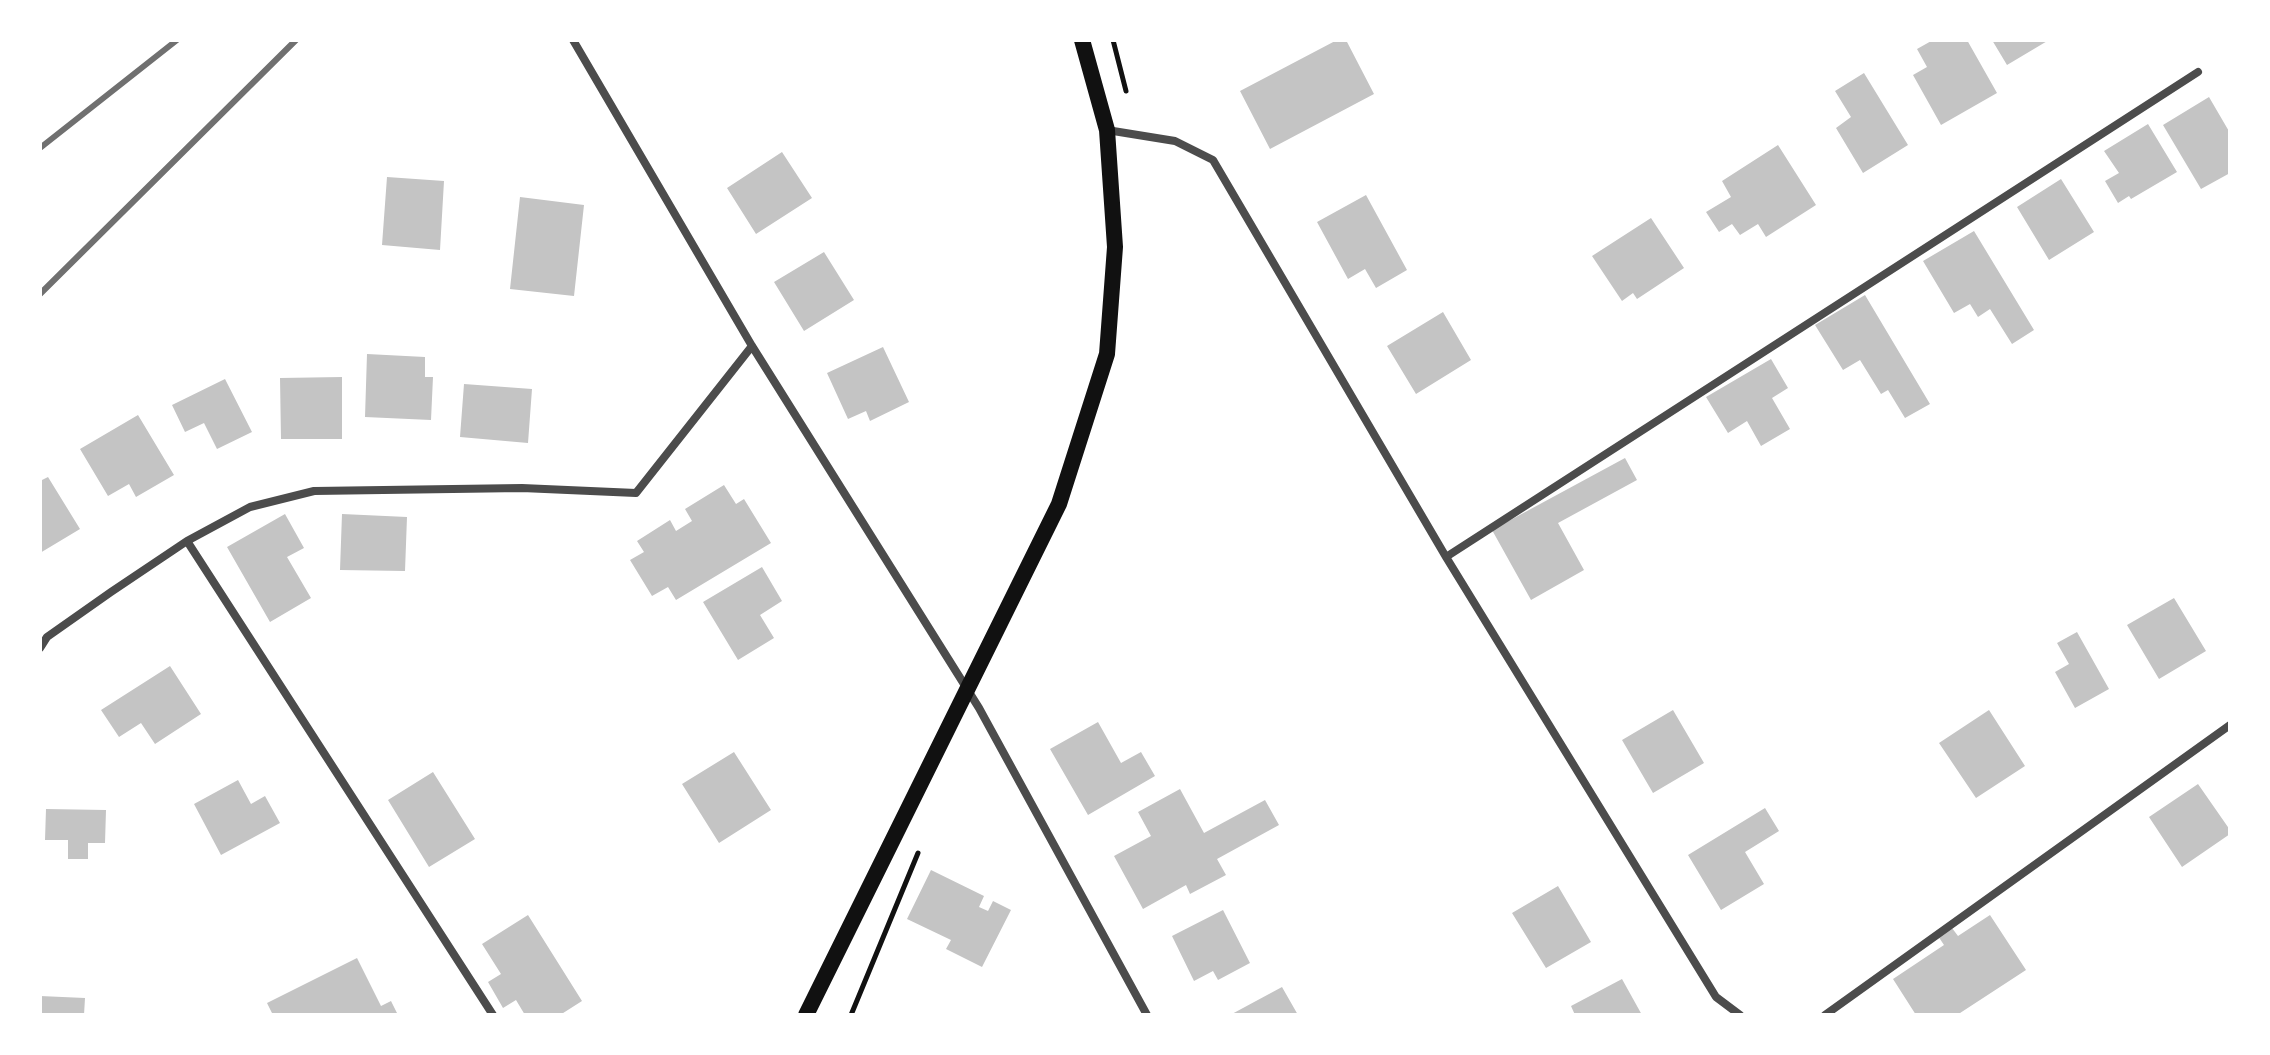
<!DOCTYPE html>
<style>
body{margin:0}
#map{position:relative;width:2270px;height:1055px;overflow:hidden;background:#fff;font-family:Commissioner,sans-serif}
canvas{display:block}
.frame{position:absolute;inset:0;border:42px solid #fff;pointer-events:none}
</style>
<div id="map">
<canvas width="2270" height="1055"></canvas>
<div class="frame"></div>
</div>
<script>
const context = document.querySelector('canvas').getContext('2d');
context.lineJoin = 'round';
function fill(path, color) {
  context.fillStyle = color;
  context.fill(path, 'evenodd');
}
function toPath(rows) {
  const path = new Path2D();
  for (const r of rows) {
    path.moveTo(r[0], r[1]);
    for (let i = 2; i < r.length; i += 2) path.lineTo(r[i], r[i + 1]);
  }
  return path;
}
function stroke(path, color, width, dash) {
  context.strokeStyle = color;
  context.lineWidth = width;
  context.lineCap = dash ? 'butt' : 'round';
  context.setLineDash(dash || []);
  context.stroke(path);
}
const building = toPath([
 [1337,40,1346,40,1374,94,1270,149,1240,91],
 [1933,40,1967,40,1997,93,1941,125,1913,75,1927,67,1917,49],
 [1992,40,2049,40,2007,65],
 [1864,73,1908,145,1863,173,1836,128,1851,117,1835,91],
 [2209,97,2230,133,2230,173,2201,189,2163,125],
 [2148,124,2177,172,2131,199,2129,196,2118,203,2105,181,2119,173,2104,151],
 [1778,145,1816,205,1766,237,1758,224,1740,235,1732,224,1719,232,1706,212,1731,197,1722,181],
 [782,152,812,198,756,234,727,188],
 [387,177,444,181,440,250,382,245],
 [2061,179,2094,232,2049,260,2017,207],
 [1366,195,1407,270,1376,288,1365,269,1348,279,1317,222],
 [520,197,584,205,574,296,510,289],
 [1651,218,1684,268,1637,299,1633,293,1622,301,1592,256],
 [1974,231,2034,330,2012,344,1990,309,1978,317,1970,304,1954,313,1923,261],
 [824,252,854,300,804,331,774,282],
 [1865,295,1930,404,1905,418,1888,390,1881,394,1860,360,1843,370,1815,325],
 [1443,312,1471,360,1416,394,1387,346],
 [883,347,909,402,870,421,866,411,848,419,827,373],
 [367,354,425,357,425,377,433,377,431,420,365,417],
 [1771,359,1788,388,1772,398,1790,429,1761,446,1747,421,1728,433,1706,397],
 [342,377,342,439,281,439,280,378],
 [225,379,252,432,217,449,204,423,185,432,172,405],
 [464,384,532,389,528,443,460,437],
 [138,415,174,475,136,497,129,484,108,496,80,449],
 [1625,458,1637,480,1558,523,1584,570,1531,600,1492,530],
 [48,477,80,529,40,553,40,481],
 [724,485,736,504,744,499,771,543,676,600,668,587,652,596,630,560,644,552,637,541,670,520,676,531,692,521,685,509],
 [285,514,304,548,287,557,311,598,270,622,227,547],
 [342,514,407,517,405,571,340,570],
 [762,567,782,601,760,615,774,638,738,660,703,602],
 [2174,598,2206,651,2159,679,2127,625],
 [2077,632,2109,689,2075,708,2055,672,2069,664,2057,643],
 [170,666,201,714,155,744,141,723,119,737,101,710],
 [1673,710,1704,763,1653,793,1622,740],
 [1989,710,2025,766,1976,798,1939,743],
 [1098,722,1121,763,1141,752,1155,776,1088,815,1050,749],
 [734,752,771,810,719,843,682,784],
 [433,772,475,839,429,867,388,800],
 [238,780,251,804,265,796,280,823,221,855,194,804],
 [2198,784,2230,830,2230,834,2182,867,2149,817],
 [1180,789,1204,833,1265,800,1279,825,1217,859,1226,875,1190,894,1186,885,1143,909,1114,856,1151,836,1138,812],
 [1765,808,1779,831,1745,852,1764,884,1721,910,1688,855],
 [46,809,106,810,105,843,88,843,88,859,68,859,68,840,45,840],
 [931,870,984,896,979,907,988,911,993,901,1011,910,982,967,946,949,951,940,907,919],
 [1558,886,1591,942,1546,968,1512,913],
 [1223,910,1250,963,1218,980,1213,971,1194,981,1172,936],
 [528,915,582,1001,560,1015,525,1015,516,1000,503,1008,488,982,501,974,482,944],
 [1990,915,2026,970,1957,1015,1916,1015,1893,979,1944,945,1938,936,1952,928,1958,936],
 [357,958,381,1006,391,1001,398,1015,273,1015,267,1003],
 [1622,979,1642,1015,1575,1015,1571,1006],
 [1282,987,1298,1015,1230,1015],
 [40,996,85,998,84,1015,40,1015]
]);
const path = toPath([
 [1113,40,1126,91],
 [851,1015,918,853]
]);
const minor = toPath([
 [573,40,752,346,979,708,1147,1015],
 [1107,130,1175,141,1213,160,1446,557,1716,997,1740,1015],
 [187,541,493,1015],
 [1446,557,2198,72],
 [40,648,47,637,111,592,187,541,250,507,314,491,522,488,636,493,752,346],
 [1825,1015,2230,725]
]);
const secondary = toPath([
 [806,1015,1059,504,1107,354,1115,247,1107,130,1082,40]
]);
const rail = toPath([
 [40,148,177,40],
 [40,294,296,40]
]);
fill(building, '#c4c4c4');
stroke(path, '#111', 5);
stroke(minor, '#4c4c4c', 8);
stroke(secondary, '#111', 16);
stroke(rail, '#707070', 6);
</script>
